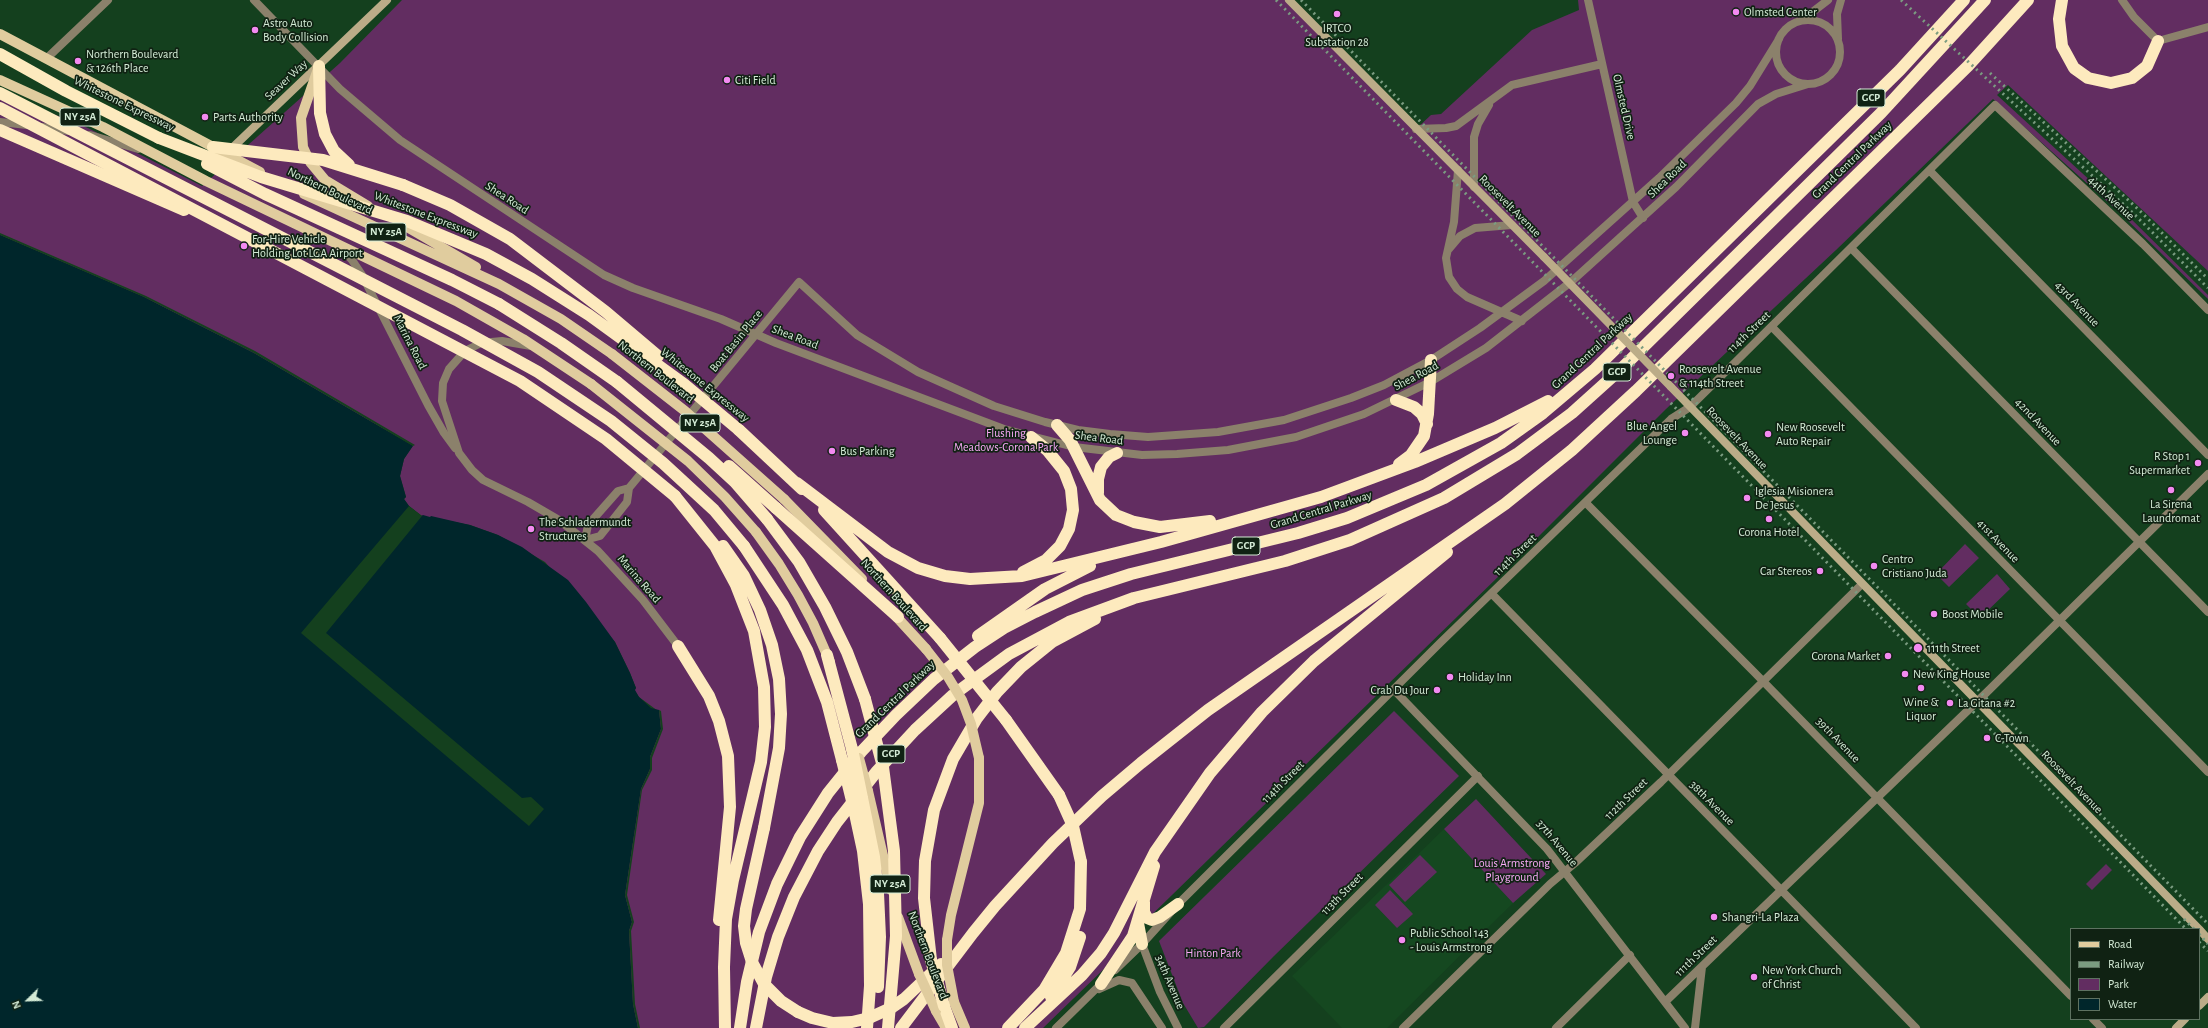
<!DOCTYPE html>
<style>
body{margin:0}
#map{position:relative;width:2208px;height:1028px;overflow:hidden;background:#14401e;font-family:"Alegreya Sans",sans-serif}
canvas{display:block}
.legend{position:absolute;left:2070px;top:928px;width:130px;height:92px;box-sizing:border-box;background:#102213;border:1px solid #5e7261;margin:0;padding:5px 7px;list-style:none;font-size:12px;color:#d4ebd6}
.legend li{display:flex;align-items:center;gap:8px;height:20px}
.legend b{width:20px;border:1px solid #5e7261}
.north{position:absolute;left:8px;top:980px;width:40px;height:40px;-webkit-text-stroke:3px #102213;paint-order:stroke;rotate:247deg;font-size:11px;font-weight:700;line-height:16px;text-align:center;color:#d4ebd6}
.north::after{content:'';display:block;margin:auto;width:14px;height:18px;background:#d4ebd6;clip-path:polygon(50% 0,100% 100%,50% 72%,0 100%)}
</style>
<div id="map">
<canvas width="2208" height="1028"></canvas>
<ul class="legend">
<li><b style="height:5px;background:#e0cc9e"></b>Road</li>
<li><b style="height:5px;background:#7b9c81"></b>Railway</li>
<li><b style="height:11px;background:#622d61"></b>Park</li>
<li><b style="height:11px;background:#00262b"></b>Water</li>
</ul>
<div class="north">N</div>
</div>
<script>
const context = document.querySelector('canvas').getContext('2d');
context.lineJoin = 'round';
function fill(path, color) {
  context.fillStyle = color;
  context.fill(path, 'evenodd');
}
function toPath(rows) {
  const path = new Path2D();
  for (const r of rows) {
    if (r.length === 3) {
      path.moveTo(r[0] + r[2], r[1]);
      path.arc(r[0], r[1], r[2], 0, 2 * Math.PI);
      continue;
    }
    path.moveTo(r[0], r[1]);
    for (let i = 2; i < r.length; i += 2) path.lineTo(r[i], r[i + 1]);
  }
  return path;
}
function stroke(path, color, width, dash) {
  context.strokeStyle = color;
  context.lineWidth = width;
  context.lineCap = dash ? 'butt' : 'round';
  context.setLineDash(dash || []);
  context.stroke(path);
}
function drawText(font, color, halo, rows, align = 'center') {
  context.font = font + ' "Alegreya Sans",sans-serif';
  context.lineWidth = 3.5;
  context.setLineDash([]);
  context.textBaseline = 'middle';
  context.strokeStyle = halo;
  context.fillStyle = color;
  for (const [text, x, y, turn = 0] of rows) {
    context.save();
    context.translate(x, y);
    context.rotate((+turn || 0) * Math.PI / 180);
    context.textAlign = isNaN(turn) ? turn : align;
    if (halo) context.strokeText(text, 0, 0);
    context.fillText(text, 0, 0);
    context.restore();
  }
}
const built = toPath([
 [1444,829,1513,903,1387,1028,1342,1028,1292,976]
]);
const green = toPath([
 [402,0,1289,0,1416,129,1431,115,1441,114,1532,30,1579,10,1578,0,2208,0,2208,271,2008,85,1997,95,2118,206,2208,295,2208,299,2119,212,1993,99,1836,250,1666,409,1501,574,1130,936,1105,968,1043,1028,607,1028,602,938,658,711,639,697,634,690,636,688,630,673,615,642,545,562,498,535,470,525,422,516,409,506,404,499,406,497,400,476,404,459,413,445,144,297,0,235,0,88,36,108,78,123,202,186,340,63],
 [1965,544,1979,558,1949,587,1936,574],
 [1997,574,2010,589,1980,618,1966,604],
 [1394,711,1459,776,1274,956,1204,1027,1198,1028,1183,1003,1159,941],
 [1476,799,1546,874,1513,903,1444,829],
 [1420,855,1437,872,1405,902,1389,885],
 [2106,864,2112,870,2092,890,2086,884],
 [1390,890,1413,914,1397,928,1375,905]
]);
const water = toPath([
 [0,235,144,297,254,353,413,446,404,459,400,476,406,497,404,499,409,506,421,516,423,515,430,517,431,516,470,525,498,535,522,547,568,580,586,602,615,642,630,673,636,688,635,690,639,697,651,708,659,710,661,729,650,757,650,769,641,789,625,895,632,922,629,931,633,1004,638,1028,0,1028]
]);
const pier = toPath([
 [0,233,146,296,255,351,415,445,413,446,254,353,144,297,0,235],
 [409,506,422,516,326,633,522,798,531,797,544,809,529,826,301,633],
 [659,710,661,711,663,729,652,758,652,770,642,790,627,895,634,922,631,931,635,1004,640,1028,638,1028,633,1004,629,931,632,922,625,895,641,789,650,769,650,757,661,729]
]);
const minor = toPath([
 [254,0,340,89,400,140,604,275,633,288,721,319,776,343,1004,429,1074,447,1142,455,1177,454,1228,450,1296,437,1364,414,1430,382,1486,348,1572,281,1676,187,1758,104,1776,94,1808,84],
 [1588,0,1633,202,1643,218],
 [2122,0,2134,17,2158,41,2208,27],
 [1802,20,1828,0],
 [1808,52,32],
 [1838,39,1837,14,1841,0],
 [46,59,108,0],
 [0,122,27,125],
 [42,127,69,131],
 [1416,129,1446,128,1456,126,1512,85,1602,64],
 [90,135,138,149],
 [1458,170,1454,222,1446,258,1449,277,1457,289,1467,297,1522,321],
 [1930,171,2208,455],
 [1474,187,1474,137,1478,124,1489,105],
 [340,247,352,260,362,275,428,405,444,433,455,448],
 [1851,248,2208,612],
 [1449,249,1460,236,1475,228,1512,225],
 [1772,327,2208,772],
 [531,346,502,341,481,343,465,351,449,369,443,383,442,401,459,453,472,470,483,480,528,502,559,520,598,551,643,600,678,646],
 [629,488,618,491,588,525,585,540,600,536,627,502,629,488,799,282,857,335,918,372,994,406,1045,422,1078,430,1110,434,1148,437,1218,432,1284,420,1351,398,1384,385,1431,360,1480,328,1544,281,1659,178,1736,103,1750,86,1779,39],
 [1586,503,1754,672,2071,996],
 [1492,594,1916,1028],
 [1394,690,1547,849,1685,1028],
 [1142,944,1178,904,1440,643,1671,419,1690,407,1995,105,2143,244,2208,310],
 [1665,1002,1987,692,2208,474],
 [2093,1019,2102,1028],
 [1224,1028,1478,776],
 [1403,1028,1550,884,1575,863,1661,782,1862,584],
 [1556,1028,1630,955],
 [1695,1028,1702,967]
]);
const tertiary = toPath([
 [1115,970,1142,944,1160,992,1178,1028],
 [1099,989,1119,980,1132,983,1162,1028],
 [1056,1028,1104,981]
]);
const secondary = toPath([
 [1289,0,1544,257],
 [229,151,387,0],
 [1671,387,2199,929],
 [2199,929,2208,939],
 [2199,1006,2208,997],
 [2176,1028,2185,1019]
]);
const primary = toPath([
 [0,34,260,172],
 [318,69,301,118,303,147,310,162,325,180,368,206],
 [0,80,103,127,206,181,456,301,523,339,591,384],
 [304,194,499,284,561,319,612,354],
 [400,223,476,267],
 [784,499,862,579],
 [756,532,779,564,798,595,813,623,830,662],
 [893,613,926,649],
 [868,791,891,890],
 [898,917,919,974],
 [947,940,951,915,979,803,979,758],
 [954,1002,965,1028],
 [936,1011,946,1028]
]);
const motorway = toPath([
 [2062,0,2059,19,2062,46,2074,68,2088,78,2111,83,2132,78,2147,66,2158,41],
 [0,54,66,91,159,138],
 [319,66,320,113,325,134,334,151,349,165],
 [0,130,184,210],
 [213,147,323,160,403,185],
 [499,304,561,343,617,382],
 [1396,400,1414,407,1422,414,1427,424],
 [1057,425,1070,440,1100,500,1116,515,1134,522,1160,527,1210,521],
 [739,430,802,489],
 [1399,464,1411,455,1424,436,1428,414,1431,360],
 [797,483,888,552,918,568,945,576,970,579,1022,576,1161,542,1321,497,1415,462,1495,428,1548,401],
 [1098,493,1098,479,1101,467,1109,457,1117,453],
 [675,496,715,546,736,585,754,631,764,687,765,727,761,762,733,880,726,919,724,967,725,1028],
 [776,508,898,617],
 [824,510,940,638],
 [767,519,799,562,825,607,847,652,865,699],
 [723,546,744,576,760,610,772,645,779,679,781,714,779,748,764,828],
 [744,546,783,605,807,650,827,702,842,760],
 [1023,572,1046,560,1060,546,1069,529,1073,510,1071,489,1064,471,1047,450,1031,437],
 [978,636,1045,589,1090,566],
 [678,646,709,696,719,721,728,756,730,807,719,920],
 [827,655,852,749],
 [1006,720,1059,795],
 [862,798,874,857,878,893,880,937,878,987],
 [854,809,863,851,869,904,870,986],
 [1144,902,1144,912,1147,918,1152,920,1160,917,1178,904],
 [1138,923,1142,944],
 [931,960,924,898,925,861,934,810,953,759,977,718,997,692,1021,667,1052,642,1095,619],
 [1101,984,1133,936,1154,866],
 [1051,997,1070,967,1080,937],
 [944,1006,952,1028],
 [798,1012,812,1018,833,1023,852,1022,869,1018,891,1008,904,999,941,964],
 [740,1028,747,982,759,932,777,884,800,837,828,793,861,752,896,715,934,679,975,647,1004,628,1035,612,1082,590,1131,574,1298,533,1347,518,1426,485,1501,443,1543,413,1595,369,1900,70,1964,0],
 [756,1028,766,977,778,937,794,897,818,851,837,822,877,771,915,730,953,695,1009,654,1069,622,1134,598,1285,561,1350,540,1444,498,1517,454,1572,413,1622,368,1881,113,1985,0],
 [901,1028,973,933,995,906,1053,843,1102,796,1141,763,1208,710,1505,504,1572,450,1636,391,1968,66,2028,0],
 [1008,1028,1044,990,1066,953,1080,909,1081,862],
 [1025,1028,1082,975,1101,953,1114,933,1155,852,1210,773,1262,712,1314,661,1447,552]
]);
const rail = toPath([
 [1276,0,2186,929],
 [1301,0,2208,924],
 [1901,0,2135,215,2208,288],
 [1990,73,2139,210,2208,279],
 [2184,919,2194,929],
 [2199,934,2208,944],
 [2199,942,2208,951]
]);
const secondaryBridge = toPath([
 [1544,257,1671,387]
]);
const primaryBridge = toPath([
 [612,354,685,411,784,499],
 [591,384,688,461,725,497,756,532],
 [926,649,948,677,962,700,971,724,979,758],
 [859,758,868,791],
 [947,940,947,965,954,1002],
 [919,974,936,1011]
]);
const motorwayBridge = toPath([
 [0,93,462,330,538,372,611,421,663,463,714,510,744,546],
 [0,108,520,381,606,439,675,496],
 [159,138,261,177,407,221,486,254,532,279,589,315,684,384,739,430],
 [207,164,265,194,452,280,499,304],
 [403,185,450,205,510,239,606,312,658,356],
 [617,382,709,458,735,482,767,519],
 [729,466,776,508],
 [940,638,1006,720],
 [865,699,883,767,894,851,896,936,888,1028],
 [852,749,862,798],
 [842,760,854,809],
 [1059,795,1073,826,1081,862],
 [764,828,746,909,744,926,746,943,752,962,764,984,781,1001,798,1012],
 [931,960,944,1006],
 [867,1028,870,986]
]);
const markers = [
 [1736,12,4,"#f38af1"],
 [1337,14,4,"#f38af1"],
 [255,30,4,"#f38af1"],
 [78,61,4,"#f38af1"],
 [727,80,4,"#f38af1"],
 [205,117,4,"#f38af1"],
 [244,246,4,"#f38af1"],
 [1671,376,4,"#f38af1"],
 [1685,433,4,"#f38af1"],
 [1768,434,4,"#f38af1"],
 [832,451,4,"#f38af1"],
 [2198,463,4,"#f38af1"],
 [2171,490,4,"#f38af1"],
 [1747,498,4,"#f38af1"],
 [1769,519,4,"#f38af1"],
 [531,529,4,"#f38af1"],
 [1874,566,4,"#f38af1"],
 [1820,571,4,"#f38af1"],
 [1934,614,4,"#f38af1"],
 [1918,648,5,"#f38af1"],
 [1888,656,4,"#f38af1"],
 [1905,674,4,"#f38af1"],
 [1450,677,4,"#f38af1"],
 [1921,688,4,"#f38af1"],
 [1437,690,4,"#f38af1"],
 [1950,703,4,"#f38af1"],
 [1987,738,4,"#f38af1"],
 [1714,917,4,"#f38af1"],
 [1402,940,4,"#f38af1"],
 [1754,977,4,"#f38af1"]
];
const shields = [
 [1871,98,28],
 [80,117,40],
 [386,232,40],
 [1617,372,28],
 [700,423,40],
 [1246,546,28],
 [891,754,28],
 [890,884,40]
];
const shieldNames = [
 ["GCP",1871,98],
 ["NY 25A",80,117],
 ["NY 25A",386,232],
 ["GCP",1617,372],
 ["NY 25A",700,423],
 ["GCP",1246,546],
 ["GCP",891,754],
 ["NY 25A",890,884]
];
const poiNames = [
 ["Olmsted Center",1744,12],
 ["Astro Auto",263,23],
 ["Body Collision",263,37],
 ["IRTCO",1337,28,"center"],
 ["Substation 28",1337,42,"center"],
 ["Northern Boulevard",86,54],
 ["& 126th Place",86,68],
 ["Citi Field",735,80],
 ["Parts Authority",213,117],
 ["For-Hire Vehicle",252,239],
 ["Holding Lot LGA Airport",252,253],
 ["Roosevelt Avenue",1679,369],
 ["& 114th Street",1679,383],
 ["Blue Angel",1677,426,"right"],
 ["Lounge",1677,440,"right"],
 ["New Roosevelt",1776,427],
 ["Auto Repair",1776,441],
 ["Bus Parking",840,451],
 ["R Stop 1",2190,456,"right"],
 ["Supermarket",2190,470,"right"],
 ["Iglesia Misionera",1755,491],
 ["De Jesus",1755,505],
 ["La Sirena",2171,504,"center"],
 ["Laundromat",2171,518,"center"],
 ["The Schladermundt",539,522],
 ["Structures",539,536],
 ["Corona Hotel",1769,532,"center"],
 ["Centro",1882,559],
 ["Cristiano Juda",1882,573],
 ["Car Stereos",1812,571,"right"],
 ["Boost Mobile",1942,614],
 ["111th Street",1927,648],
 ["Corona Market",1880,656,"right"],
 ["New King House",1913,674],
 ["Holiday Inn",1458,677],
 ["Crab Du Jour",1429,690,"right"],
 ["Wine &",1921,702,"center"],
 ["Liquor",1921,716,"center"],
 ["La Gitana #2",1958,703],
 ["C-Town",1995,738],
 ["Shangri-La Plaza",1722,917],
 ["Public School 143",1410,933],
 ["- Louis Armstrong",1410,947],
 ["New York Church",1762,970],
 ["of Christ",1762,984]
];
const streetNames = [
 ["Seaver Way",286,80,-43],
 ["Whitestone Expressway",124,104,26],
 ["Olmsted Drive",1624,107,77],
 ["Grand Central Parkway",1852,160,-44],
 ["Shea Road",1667,179,-44],
 ["Northern Boulevard",330,191,26],
 ["Shea Road",507,198,33],
 ["44th Avenue",2111,198,43],
 ["Roosevelt Avenue",1510,206,45],
 ["Whitestone Expressway",426,215,21],
 ["43rd Avenue",2077,304,46],
 ["114th Street",1749,332,-44],
 ["Shea Road",795,337,21],
 ["Boat Basin Place",736,341,-51],
 ["Marina Road",410,342,63],
 ["Grand Central Parkway",1592,351,-43],
 ["Northern Boulevard",656,372,38],
 ["Shea Road",1416,376,-28],
 ["Whitestone Expressway",705,385,39],
 ["42nd Avenue",2038,422,46],
 ["Shea Road",1099,438,7],
 ["Roosevelt Avenue",1737,438,46],
 ["Grand Central Parkway",1321,510,-17],
 ["41st Avenue",1998,541,46],
 ["114th Street",1515,555,-44],
 ["Marina Road",639,579,49],
 ["Northern Boulevard",894,595,48],
 ["Grand Central Parkway",895,699,-44],
 ["39th Avenue",1838,740,46],
 ["114th Street",1283,782,-45],
 ["Roosevelt Avenue",2072,782,46],
 ["112th Street",1626,799,-44],
 ["38th Avenue",1712,803,45],
 ["37th Avenue",1557,843,50],
 ["113th Street",1342,894,-45],
 ["Northern Boulevard",928,955,69],
 ["111th Street",1696,956,-44],
 ["34th Avenue",1170,982,67]
];
const parkNames = [
 ["Flushing",1006,433],
 ["Meadows-Corona Park",1006,447],
 ["Louis Armstrong",1512,863],
 ["Playground",1512,877],
 ["Hinton Park",1213,953]
];
fill(built, '#154820');
fill(green, '#622d61');
fill(water, '#00262b');
fill(pier, '#14401e');
stroke(minor, '#8b816b', 8);
stroke(tertiary, '#8b816b', 8);
stroke(secondary, '#bbac88', 8);
stroke(primary, '#e0cc9e', 10);
stroke(motorway, '#fdeabe', 12);
stroke(rail, '#7b9c81', 3, [2, 4]);
stroke(secondaryBridge, '#bbac88', 8);
stroke(primaryBridge, '#e0cc9e', 10);
stroke(motorwayBridge, '#fdeabe', 12);
for (const [x, y, r, color] of markers) {
  const dot = new Path2D();
  dot.arc(x, y, r, 0, 2 * Math.PI);
  context.fillStyle = color;
  context.fill(dot);
  stroke(dot, '#102213', 1.5);
}
for (const [x, y, w] of shields) {
  const box = new Path2D();
  box.roundRect(x - w / 2, y - 9, w, 18, 3);
  context.fillStyle = '#102213';
  context.fill(box);
  stroke(box, '#d4ebd6', 1);
}
drawText('bold 11px', '#d4ebd6', null, shieldNames);
drawText('12px', '#d4ebd6', '#102213', poiNames, 'left');
drawText('12px', '#d4ebd6', '#102213', streetNames);
drawText('12px', '#fbaaf9', '#102213', parkNames);
</script>
